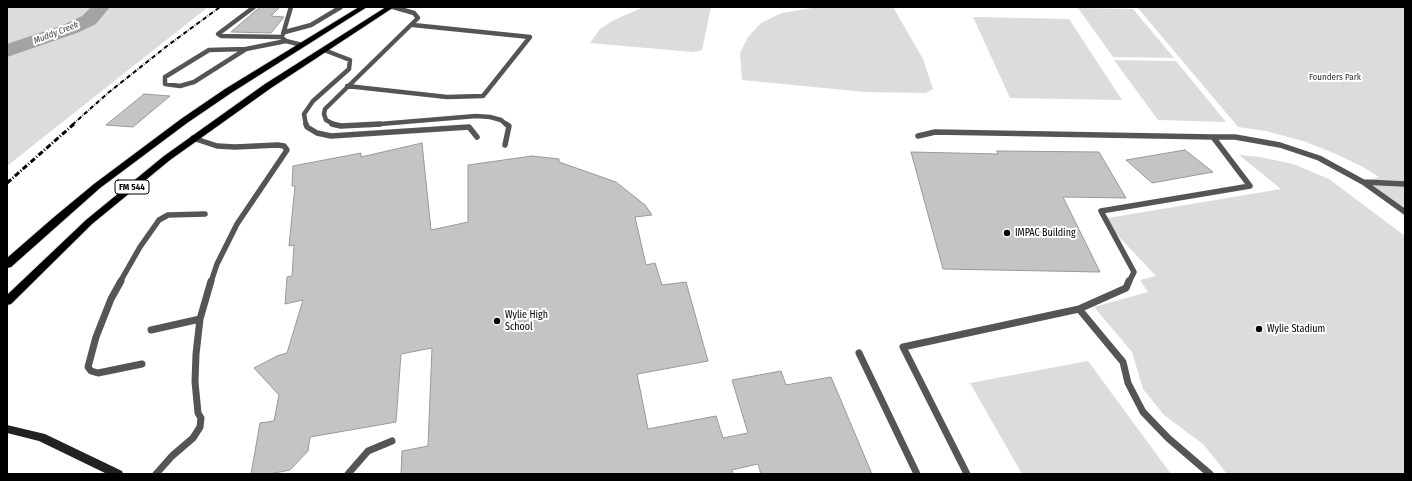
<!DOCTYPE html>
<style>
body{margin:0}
#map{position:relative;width:1412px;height:481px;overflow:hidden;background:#fff;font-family:"Fira Sans Condensed",sans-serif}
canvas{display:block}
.frame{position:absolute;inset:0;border:8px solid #000;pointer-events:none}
</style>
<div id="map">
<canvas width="1412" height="481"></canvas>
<div class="frame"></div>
</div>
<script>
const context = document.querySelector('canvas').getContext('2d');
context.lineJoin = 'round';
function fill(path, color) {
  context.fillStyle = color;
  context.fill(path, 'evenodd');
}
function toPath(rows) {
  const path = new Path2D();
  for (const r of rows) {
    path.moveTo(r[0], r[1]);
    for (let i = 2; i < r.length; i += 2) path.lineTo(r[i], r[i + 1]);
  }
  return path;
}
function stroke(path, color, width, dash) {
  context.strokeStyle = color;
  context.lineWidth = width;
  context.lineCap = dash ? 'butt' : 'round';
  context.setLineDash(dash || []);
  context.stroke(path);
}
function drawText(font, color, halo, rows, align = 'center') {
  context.font = font + ' "Fira Sans Condensed",sans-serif';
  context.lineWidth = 4;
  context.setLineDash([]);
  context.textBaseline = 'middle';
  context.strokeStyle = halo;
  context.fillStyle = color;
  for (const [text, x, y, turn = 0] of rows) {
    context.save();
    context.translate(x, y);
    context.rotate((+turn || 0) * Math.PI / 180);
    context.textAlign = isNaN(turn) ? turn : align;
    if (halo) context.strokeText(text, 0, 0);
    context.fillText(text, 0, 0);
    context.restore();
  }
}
const green = toPath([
 [7,7,208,7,7,166],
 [644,7,711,7,702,50,693,52,590,43,600,29,614,20],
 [818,7,893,7,923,59,933,89,926,93,865,92,742,80,740,53,748,37,761,23,782,13],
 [1137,7,1405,7,1405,212,1363,182,1379,177,1363,167,1334,153,1303,141,1266,131,1238,127],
 [1078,8,1133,9,1174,58,1113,57],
 [973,17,1069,19,1122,100,1010,98],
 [1114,60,1176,61,1226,122,1158,120],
 [1239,155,1260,157,1293,164,1329,179,1405,236,1405,474,1227,474,1204,445,1164,415,1143,389,1132,352,1094,307,1148,292,1140,280,1156,276,1102,219,1281,189],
 [1088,361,1171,474,1022,474,970,383]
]);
const river = toPath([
 [91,7,110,7,96,24,77,33,7,57,7,44,63,25,82,16,91,7]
]);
const building = toPath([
 [260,7,280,7,271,16,284,17,271,33,231,32,260,7],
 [144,94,170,96,133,127,106,125,144,94],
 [422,143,431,230,468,222,468,165,532,156,559,159,559,162,616,182,645,205,652,215,635,217,646,265,655,263,662,285,686,282,708,361,637,374,648,429,716,416,723,438,748,433,732,380,781,371,786,385,831,377,872,474,761,474,758,464,732,470,733,474,401,474,402,451,428,446,432,348,401,354,396,422,310,437,308,451,290,470,269,474,251,474,260,423,274,421,279,395,254,368,277,356,287,353,303,300,285,304,287,277,292,276,294,245,289,246,295,186,292,186,293,166,361,153,361,157,422,143],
 [1185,150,1213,172,1152,183,1126,160,1185,150],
 [997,151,1099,152,1126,198,1063,197,1100,272,943,269,911,152,998,154,997,151]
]);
const serviceFar2 = toPath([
 [254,7,218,34,221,36,281,37,286,41],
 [285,32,311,25,341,7],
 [283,34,291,7],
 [246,49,194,82,180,86,165,84,165,77,209,50,246,49],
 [246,49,286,41,302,45],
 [347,86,447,97,483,96,530,37,413,25],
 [306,125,304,114,313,101,349,69,350,60,324,50],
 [335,125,326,120,324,114,325,109,418,18,414,13,393,7],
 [368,125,476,116,490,117,501,120,507,125]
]);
const serviceFar1 = toPath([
 [306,124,307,127,317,133,331,136,469,127,477,137],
 [332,124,341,126,380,124],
 [918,136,935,132,1213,137],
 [193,138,217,146,235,147,278,145,284,146,287,150,237,224,217,264,211,282],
 [505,145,509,126,506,124],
 [1363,182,1405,184],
 [120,282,140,247,159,220,168,215,205,214],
 [1129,282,1134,272,1101,211,1250,186,1213,137,1235,137,1280,145,1319,158,1363,182,1405,212]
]);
const service = toPath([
 [121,281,111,299,96,337,88,367,91,371,98,373,142,364],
 [1079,309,1126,288,1129,281],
 [151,330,200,319],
 [859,353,917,474],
 [156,474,172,456,193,438,200,427,201,418,198,413,195,382,196,354,200,319,211,281],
 [348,474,368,451,392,441],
 [967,474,903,347,1079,309,1123,362,1128,383,1143,412,1168,438,1210,474]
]);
const secondary = toPath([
 [7,425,45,434,122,471,123,474,107,474,39,441,7,433,7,425]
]);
const primary = toPath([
 [359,7,367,7,231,93,187,123,100,188,11,267,7,268,7,258,53,218,94,184,181,119,225,89,359,7],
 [386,7,394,7,271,88,170,160,92,224,11,304,7,305,7,295,86,220,164,156,265,84,386,7]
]);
const railFar1 = toPath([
 [72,125,108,93,167,46,220,7]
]);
const rail = toPath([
 [7,183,74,124]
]);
const markers = [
 [1007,233,4,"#000"],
 [497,321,4,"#000"],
 [1259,329,4,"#000"]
];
const farWaternames = [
 ["Muddy Creek",56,33,-21]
];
const farParknames = [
 ["Founders Park",1335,77]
];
const shields = [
 [132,187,34]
];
const shieldNames = [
 ["FM 544",132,187]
];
const poiNames = [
 ["IMPAC Building",1015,233],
 ["Wylie High",505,315],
 ["School",505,327],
 ["Wylie Stadium",1267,329]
];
fill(green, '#dcdcdc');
fill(river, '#a3a3a3');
fill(building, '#c4c4c4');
stroke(building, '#999', 1);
stroke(primary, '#dbdbdb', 2);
stroke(serviceFar2, '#555', 4.5);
stroke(serviceFar1, '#555', 5.5);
stroke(service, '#555', 7);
fill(secondary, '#222');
fill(primary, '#000');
stroke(railFar1, '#000', 2, [4.5, 1.5, 0.5, 1.5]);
stroke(rail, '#000', 3, [5.5, 2, 1, 2]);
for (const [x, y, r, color] of markers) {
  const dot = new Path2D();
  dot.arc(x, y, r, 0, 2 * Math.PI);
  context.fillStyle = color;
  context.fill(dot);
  stroke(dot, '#fff', 1.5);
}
drawText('italic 9px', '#444', '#fff', farWaternames);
drawText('9px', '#333', '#fff', farParknames);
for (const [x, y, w] of shields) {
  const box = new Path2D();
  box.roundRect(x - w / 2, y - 7, w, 14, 3);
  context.fillStyle = '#fff';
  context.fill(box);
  stroke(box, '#000', 1);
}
drawText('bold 9px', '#000', null, shieldNames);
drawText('10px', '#000', '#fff', poiNames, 'left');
</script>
